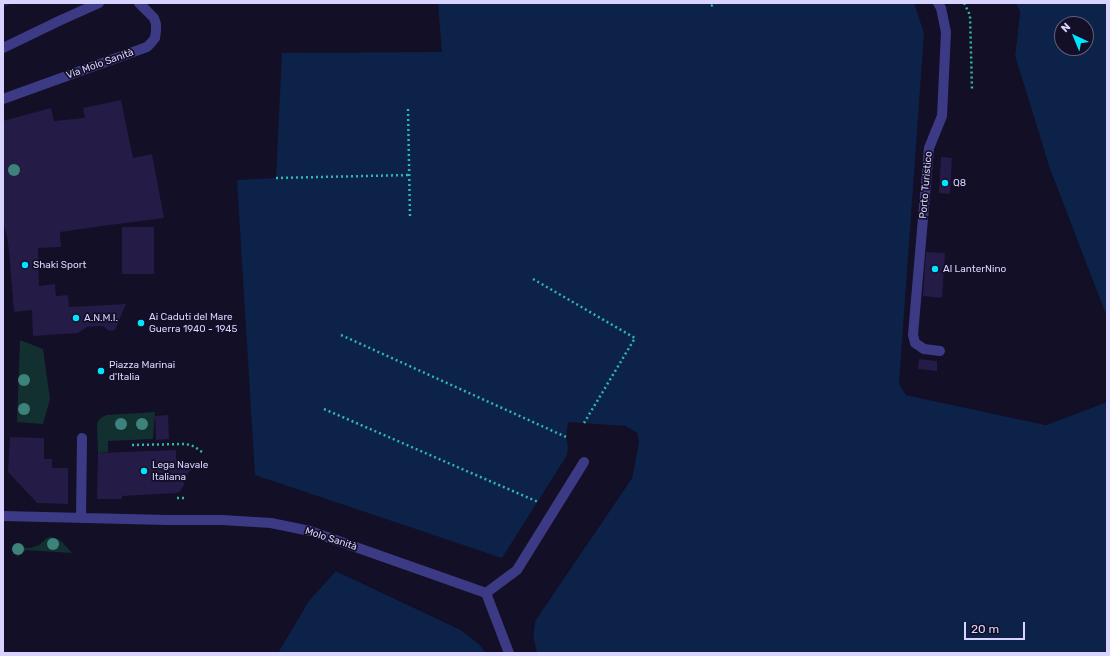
<!DOCTYPE html>
<meta charset="utf-8">
<style>
body{margin:0}
#map{position:relative;width:1110px;height:656px;overflow:hidden;background:#130f26;font-family:Rubik,sans-serif}
canvas{display:block}
.frame{position:absolute;inset:0;border:4px solid #d9d4ff;pointer-events:none}
.north{position:absolute;left:1054px;top:16px;width:40px;height:40px;box-sizing:border-box;background:#130f26;border:1px solid #625e7d;border-radius:50%;rotate:316deg;font-size:11px;font-weight:700;line-height:16px;text-align:center;color:#d9d4ff}
.north::after{content:'';display:block;margin:auto;width:14px;height:18px;background:#00e5ff;clip-path:polygon(50% 0,100% 100%,50% 72%,0 100%)}
.scale{position:absolute;left:964px;top:622px;width:61px;height:18px;box-sizing:border-box;border:2px solid #d9d4ff;border-top:0;padding-left:5px;font-size:12px;line-height:14px;white-space:nowrap;color:#d9d4ff;-webkit-text-stroke:3px #130f26;paint-order:stroke}
</style>
<div id="map">
<canvas width="1110" height="656"></canvas>
<div class="frame"></div>
<div class="north">N</div>
<div class="scale">20 m</div>
</div>
<script>
const context = document.querySelector('canvas').getContext('2d');
context.lineJoin = 'round';
function fill(path, color) {
  context.fillStyle = color;
  context.fill(path, 'evenodd');
}
function toPath(rows) {
  const path = new Path2D();
  for (const r of rows) {
    path.moveTo(r[0], r[1]);
    for (let i = 2; i < r.length; i += 2) path.lineTo(r[i], r[i + 1]);
  }
  return path;
}
function stroke(path, color, width, dash) {
  context.strokeStyle = color;
  context.lineWidth = width;
  context.lineCap = dash ? 'butt' : 'round';
  context.setLineDash(dash || []);
  context.stroke(path);
}
function drawText(font, color, halo, rows, align = 'center') {
  context.font = font + ' Rubik,sans-serif';
  context.lineWidth = 3.5;
  context.setLineDash([]);
  context.textBaseline = 'middle';
  context.strokeStyle = halo;
  context.fillStyle = color;
  for (const [text, x, y, turn = 0] of rows) {
    context.save();
    context.translate(x, y);
    context.rotate((+turn || 0) * Math.PI / 180);
    context.textAlign = isNaN(turn) ? turn : align;
    if (halo) context.strokeText(text, 0, 0);
    context.fillText(text, 0, 0);
    context.restore();
  }
}
const green = toPath([
 [20,340,43,349,50,399,43,424,17,422],
 [155,412,153,439,108,441,108,452,98,453,97,424,98,421,102,417,107,415],
 [50,537,58,539,62,542,72,553,26,550,17,557,16,543,26,548,30,548,39,545,47,538]
]);
const water = toPath([
 [438,3,914,3,924,33,899,383,906,395,1046,425,1107,402,1107,653,537,653,533,637,535,621,632,478,639,442,637,433,625,426,568,422,566,437,568,445,567,455,502,558,255,475,237,180,276,178,282,53,442,52],
 [1016,3,1107,3,1107,317,1050,169,1015,56,1020,12],
 [1062,24,1086,24,1086,48,1062,48],
 [336,571,461,630,479,644,486,653,278,653,309,601]
]);
const pier = toPath([
 [1014,3,1016,3,1020,12,1015,56,1050,169,1107,319,1105,318,1048,170,1013,57,1018,13],
 [899,383,901,383,907,393,1046,423,1107,400,1107,402,1046,425,906,395],
 [611,426,625,426,637,433,639,442,632,478,535,621,533,637,537,653,535,653,531,637,533,620,630,478,637,442,635,434,624,428,611,428],
 [337,570,462,629,480,642,488,653,486,653,479,644,461,630,336,571]
]);
const building = toPath([
 [3,3,13,3,3,7],
 [121,100,133,158,152,154,164,218,102,226,60,232,61,247,38,248,39,286,55,284,56,296,68,295,69,307,126,304,115,330,109,331,103,326,87,327,78,333,33,336,32,310,14,312,9,251,7,236,3,223,3,121,51,108,54,121,85,118,83,108],
 [941,157,952,158,950,194,939,193],
 [122,227,154,227,154,274,122,274],
 [926,252,945,253,942,298,923,296],
 [919,359,937,361,937,371,918,369],
 [168,415,169,439,156,440,155,416],
 [10,437,44,438,44,459,52,459,52,468,68,468,68,504,37,503,8,472],
 [176,450,176,459,181,460,188,463,194,467,181,480,184,483,184,485,181,490,178,493,122,496,122,499,97,499,98,453]
]);
const path = toPath([
 [964,3,970,15,972,90],
 [711,6,716,3],
 [408,109,410,217],
 [276,178,409,175],
 [533,279,635,338,584,423],
 [341,335,566,437],
 [324,409,538,502],
 [132,445,185,444,190,445,195,447,202,452],
 [177,498,187,498]
]);
const minor = toPath([
 [938,3,941,8,946,32,942,116,929,148,913,335,915,343,924,349,940,351],
 [3,48,61,20,99,3],
 [3,99,147,47,151,43,155,38,156,31,156,24,154,18,139,3],
 [3,516,167,520,222,520,271,523,310,531,486,593,517,570,584,462],
 [81,518,82,438],
 [486,593,509,653]
]);
const trees = [
 [14,170],
 [24,380],
 [24,409],
 [121,424],
 [142,424],
 [53,544],
 [18,549]
];
const markers = [
 [945,183,4,"#00e5ff"],
 [25,265,4,"#00e5ff"],
 [935,269,4,"#00e5ff"],
 [76,318,4,"#00e5ff"],
 [141,323,4,"#00e5ff"],
 [101,371,4,"#00e5ff"],
 [144,471,4,"#00e5ff"]
];
const streetNames = [
 ["Via Molo Sanità",100,64,-20],
 ["Porto Turistico",926,185,-85],
 ["Molo Sanità",331,539,18]
];
const poiNames = [
 ["Q8",953,183],
 ["Shaki Sport",33,265],
 ["Al LanterNino",943,269],
 ["Ai Caduti del Mare",149,317],
 ["Guerra 1940 - 1945",149,329],
 ["A.N.M.I.",84,318],
 ["Piazza Marinai",109,365],
 ["d'Italia",109,377],
 ["Lega Navale",152,465],
 ["Italiana",152,477]
];
fill(green, '#12302f');
fill(water, '#0c2248');
fill(pier, '#130f26');
fill(building, '#241b47');
stroke(path, '#2fb8b0', 2.5, [2, 3]);
stroke(minor, '#3d3a85', 10);
context.fillStyle = '#3d827b';
for (const [x, y] of trees) {
  context.beginPath();
  context.arc(x, y, 6, 0, 2 * Math.PI);
  context.fill();
}
for (const [x, y, r, color] of markers) {
  const dot = new Path2D();
  dot.arc(x, y, r, 0, 2 * Math.PI);
  context.fillStyle = color;
  context.fill(dot);
  stroke(dot, '#130f26', 1.5);
}
drawText('10px', '#d9d4ff', '#130f26', streetNames);
drawText('10px', '#d9d4ff', '#130f26', poiNames, 'left');
</script>
